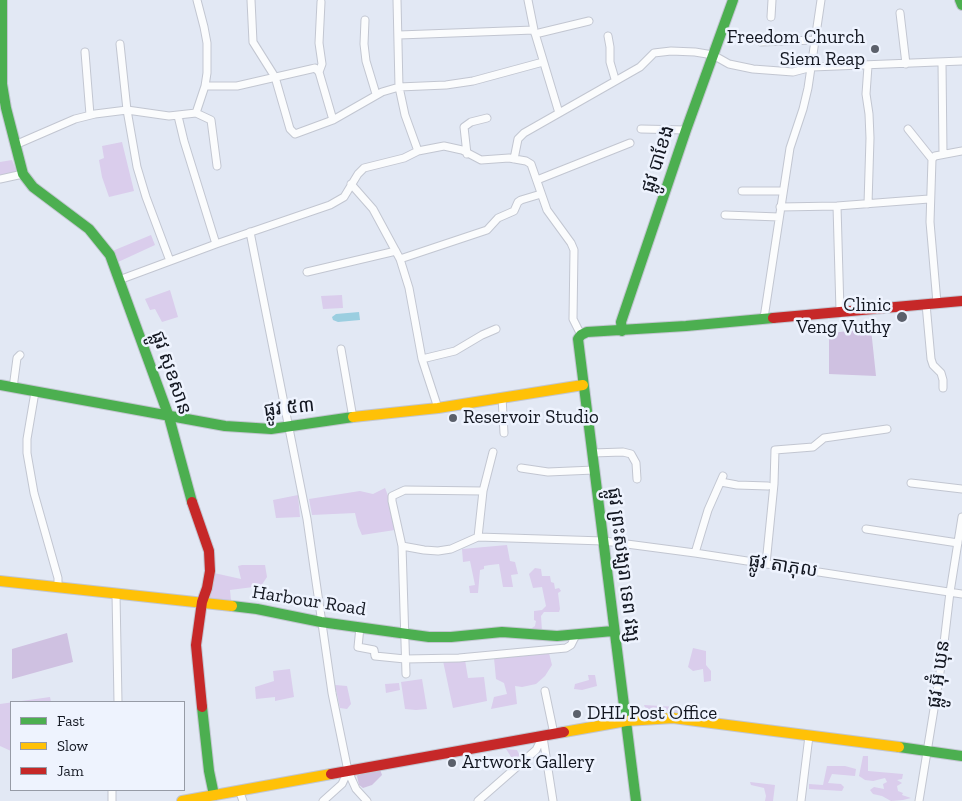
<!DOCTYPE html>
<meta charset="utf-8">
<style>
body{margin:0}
#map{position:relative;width:962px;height:801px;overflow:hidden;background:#e2e8f4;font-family:"Zilla Slab",serif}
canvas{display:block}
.legend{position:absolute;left:10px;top:701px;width:175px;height:90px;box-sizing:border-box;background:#eef3fe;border:1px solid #969ba6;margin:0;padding:6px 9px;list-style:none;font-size:15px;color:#131721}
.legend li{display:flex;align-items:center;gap:10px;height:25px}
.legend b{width:25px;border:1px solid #969ba6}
</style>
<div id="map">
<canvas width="962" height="801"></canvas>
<ul class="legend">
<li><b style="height:6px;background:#4caf50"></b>Fast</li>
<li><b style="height:6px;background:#ffc107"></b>Slow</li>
<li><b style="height:6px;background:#c62828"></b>Jam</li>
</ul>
</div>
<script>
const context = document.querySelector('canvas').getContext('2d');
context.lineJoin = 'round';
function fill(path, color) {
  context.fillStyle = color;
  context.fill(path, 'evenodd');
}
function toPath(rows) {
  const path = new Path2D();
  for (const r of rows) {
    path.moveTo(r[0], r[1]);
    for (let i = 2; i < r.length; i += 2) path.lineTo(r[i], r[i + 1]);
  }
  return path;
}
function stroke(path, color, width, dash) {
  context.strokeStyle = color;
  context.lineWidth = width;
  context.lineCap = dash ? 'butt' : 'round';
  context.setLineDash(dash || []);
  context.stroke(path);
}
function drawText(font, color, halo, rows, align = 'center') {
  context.font = font + ' "Zilla Slab","Noto Sans Khmer",serif';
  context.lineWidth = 5;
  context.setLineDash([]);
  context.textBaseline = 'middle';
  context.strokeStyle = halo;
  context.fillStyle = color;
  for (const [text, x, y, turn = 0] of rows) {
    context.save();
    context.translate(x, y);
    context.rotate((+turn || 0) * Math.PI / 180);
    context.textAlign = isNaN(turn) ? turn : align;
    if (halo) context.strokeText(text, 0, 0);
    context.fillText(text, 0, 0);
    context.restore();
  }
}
const green = toPath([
 [122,142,134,191,109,197,102,177,99,160,104,158,102,146],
 [12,160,18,175,0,179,0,162],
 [151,235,155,245,116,263,110,252],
 [170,290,178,317,162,322,155,309,150,310,145,299],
 [342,295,343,308,323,309,321,296],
 [385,488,391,503,395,530,362,535,358,526,355,513,312,515,309,499,360,491,373,494],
 [298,495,300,517,276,518,273,500],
 [507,545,510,561,515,562,518,574,511,575,513,587,503,587,499,564,490,565,484,566,484,569,480,570,478,593,470,593,469,586,475,585,470,561,463,562,462,549],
 [242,565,265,565,267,577,261,586,230,590,231,601,224,604,206,599,214,573,241,579,238,566],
 [535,568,541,569,542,576,550,576,551,582,554,583,555,589,559,588,561,591,558,593,560,609,559,612,544,612,541,616,542,631,532,632,532,628,535,626,536,621,534,620,534,611,542,610,546,606,542,587,533,588,529,574],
 [693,648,706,651,706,665,711,671,711,681,704,682,703,669,693,671,688,667],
 [549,653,552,665,545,676,536,684,522,687,515,686,517,704,491,709,494,697,507,694,504,683,496,679,494,658],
 [465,660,468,678,484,677,487,701,453,708,443,661],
 [290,669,294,697,275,701,275,697,256,699,255,687,274,681,273,671],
 [588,675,595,675,597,686,582,690,574,689,575,684,589,680],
 [422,679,427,709,416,710,405,709,401,682],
 [399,683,400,690,386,693,385,684],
 [335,685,347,686,351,704,347,709,340,708],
 [50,697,51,702,11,702,11,751,0,746,0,704],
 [644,705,677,707,679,712,646,710],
 [506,749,517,750,521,758,518,764,515,763],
 [863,756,868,756,868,771,903,774,902,779,897,780,902,783,897,786,898,791,903,793,902,795,911,798,903,800,891,801,882,796,873,794,870,790,874,787,884,789,883,784,887,782,885,778,873,781,865,780,859,776],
 [827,766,845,766,856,769,855,776,832,774,828,783,841,784,844,787,842,791,809,789,809,784,823,785],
 [750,782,775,785,773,801,765,801,766,796,764,788,751,785]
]);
const forest = toPath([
 [871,329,876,376,829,374,829,333],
 [67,633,73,662,12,679,12,649],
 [380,769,382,775,372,785,363,788,359,785,357,776,358,775]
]);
const water = toPath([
 [359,312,360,320,338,322,333,320,332,317,336,314]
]);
const street = toPath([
 [197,0,204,27,207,43,207,73,205,86],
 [251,0,253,42,275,77,290,129,295,134,333,120,382,92,399,87,446,85,473,81,543,62],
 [397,0,399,87,405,115,418,151],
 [528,0,534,30,559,113],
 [321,2,319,43,322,64,319,72,333,120],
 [900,13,906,64],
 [771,17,772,0],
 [365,20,364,44,366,61,376,94],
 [535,34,589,21],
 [399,35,534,30],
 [608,36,610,47,610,62,615,79],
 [761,42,815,40],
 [120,44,127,110,137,167,146,197,170,261],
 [85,52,90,115],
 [942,63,943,154],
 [868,66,866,94,869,114,870,138,868,204],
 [196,113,205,86,237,86,311,69,315,68,319,72],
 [178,116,184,141,216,244],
 [641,129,686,130],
 [908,129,932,159,930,222,937,303],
 [15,145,75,119,95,114,127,110,169,116,196,113,211,120,217,166],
 [467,154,464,127,471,122,487,118],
 [514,159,518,139,524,133,640,67,654,53,671,51,695,52,713,55,729,64,753,69,793,72,812,67,962,61],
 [932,159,935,156,962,151],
 [0,179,23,174],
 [537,180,630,143],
 [351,184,373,209,400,259,409,288,422,359,438,408],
 [742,191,783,191],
 [837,206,840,311],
 [780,207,837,206,929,199],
 [725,215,779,217],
 [250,232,307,519,332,693,348,771,356,789,367,801],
 [400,259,487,230,498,218,514,211,518,202,521,200,541,194],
 [307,272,396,251],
 [119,280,216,244,330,205,344,197,358,174,364,168,404,158,418,151,444,146,462,150,481,160,509,158,526,161,531,164,547,210,571,243,574,250,573,319,581,335],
 [926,304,931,359,933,365,941,373,943,380,943,388],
 [764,318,790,148,803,109,808,88,821,0],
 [341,349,353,418],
 [422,359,455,351,482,335,496,329],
 [13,388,17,358,20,355],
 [35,392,27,439,27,453,34,493,58,578,58,587],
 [502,397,504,433],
 [592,453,623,452,631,454,636,463,637,479],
 [521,468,548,472,594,470],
 [721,482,737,485,768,486],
 [911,483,962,489],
 [866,529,958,543],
 [478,537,483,491,493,452],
 [402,546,424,550,438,551,451,549,478,537,604,541,695,553,962,594],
 [695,553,708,510,723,476],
 [766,564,774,484,775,450,813,447,824,438,887,429],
 [116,594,118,702],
 [360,627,358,647,374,650,375,656,405,659,459,658,566,648,571,645,576,635],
 [406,674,402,546,392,501,392,496,405,490,483,491],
 [545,691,554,734],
 [543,737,553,801],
 [239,790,243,801],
 [112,801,112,790],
 [323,801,342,784,348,771],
 [478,801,536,750,543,736],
 [801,801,809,736],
 [919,801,942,660,950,592,962,517]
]);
const fast = toPath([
 [2,0,2,84,6,108,23,174,33,187,89,229,110,255,169,417,192,502],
 [960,0,962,5],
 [622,331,621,322,686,130,733,0],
 [0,385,225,426,271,429,353,417],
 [232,606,257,609,321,622,429,637,451,637,502,632,557,636,613,631],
 [202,707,209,771,214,795],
 [899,747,962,756],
 [636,801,578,339,581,335,587,332,686,326,773,318]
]);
const slow = toPath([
 [353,417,438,408,583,385],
 [0,581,232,606],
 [564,732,626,721,673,718,899,747],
 [182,801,331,774]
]);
const jam = toPath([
 [773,318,962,301],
 [192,502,209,551,210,571,207,588,202,602,196,645,202,707],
 [331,774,564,732]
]);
const markers = [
 [875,49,5,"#5b606b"],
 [902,317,6,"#5b606b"],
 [453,418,5,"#5b606b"],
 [577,714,5,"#5b606b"],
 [452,763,5,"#5b606b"]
];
const poiNames = [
 ["Freedom Church",865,38,"right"],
 ["Siem Reap",865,60,"right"],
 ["Clinic",891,306,"right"],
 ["Veng Vuthy",891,328,"right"],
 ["Reservoir Studio",463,418],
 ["DHL Post Office",587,714],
 ["Artwork Gallery",462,763]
];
const streetNames = [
 ["ផ្លូវ បាខែង",658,159,-72],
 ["ផ្លូវ សុខសាន",171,373,71],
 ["ផ្លូវ ៥៣",289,408,-6],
 ["ផ្លូវ ព្រះសង្ឃរា ទេព វង្ស",623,565,83],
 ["ផ្លូវ តាភុល",783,566,9],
 ["Harbour Road",309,601,9],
 ["ផ្លូវ អ៊ុំ ឃុន",939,674,-82]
];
fill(green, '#dacdec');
fill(forest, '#cfc1e1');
fill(water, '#9bcee0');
stroke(street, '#c2c6d1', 9);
stroke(fast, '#c2c6d1', 12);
stroke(slow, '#c2c6d1', 12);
stroke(jam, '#c2c6d1', 12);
stroke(street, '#fbfcfd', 7);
stroke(fast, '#4caf50', 10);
stroke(slow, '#ffc107', 10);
stroke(jam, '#c62828', 10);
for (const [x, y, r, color] of markers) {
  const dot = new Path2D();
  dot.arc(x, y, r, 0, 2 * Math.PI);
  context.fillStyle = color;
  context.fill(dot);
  stroke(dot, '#eef3fe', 2);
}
drawText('19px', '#131721', '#eef3fe', poiNames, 'left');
drawText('19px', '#131721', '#eef3fe', streetNames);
</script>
